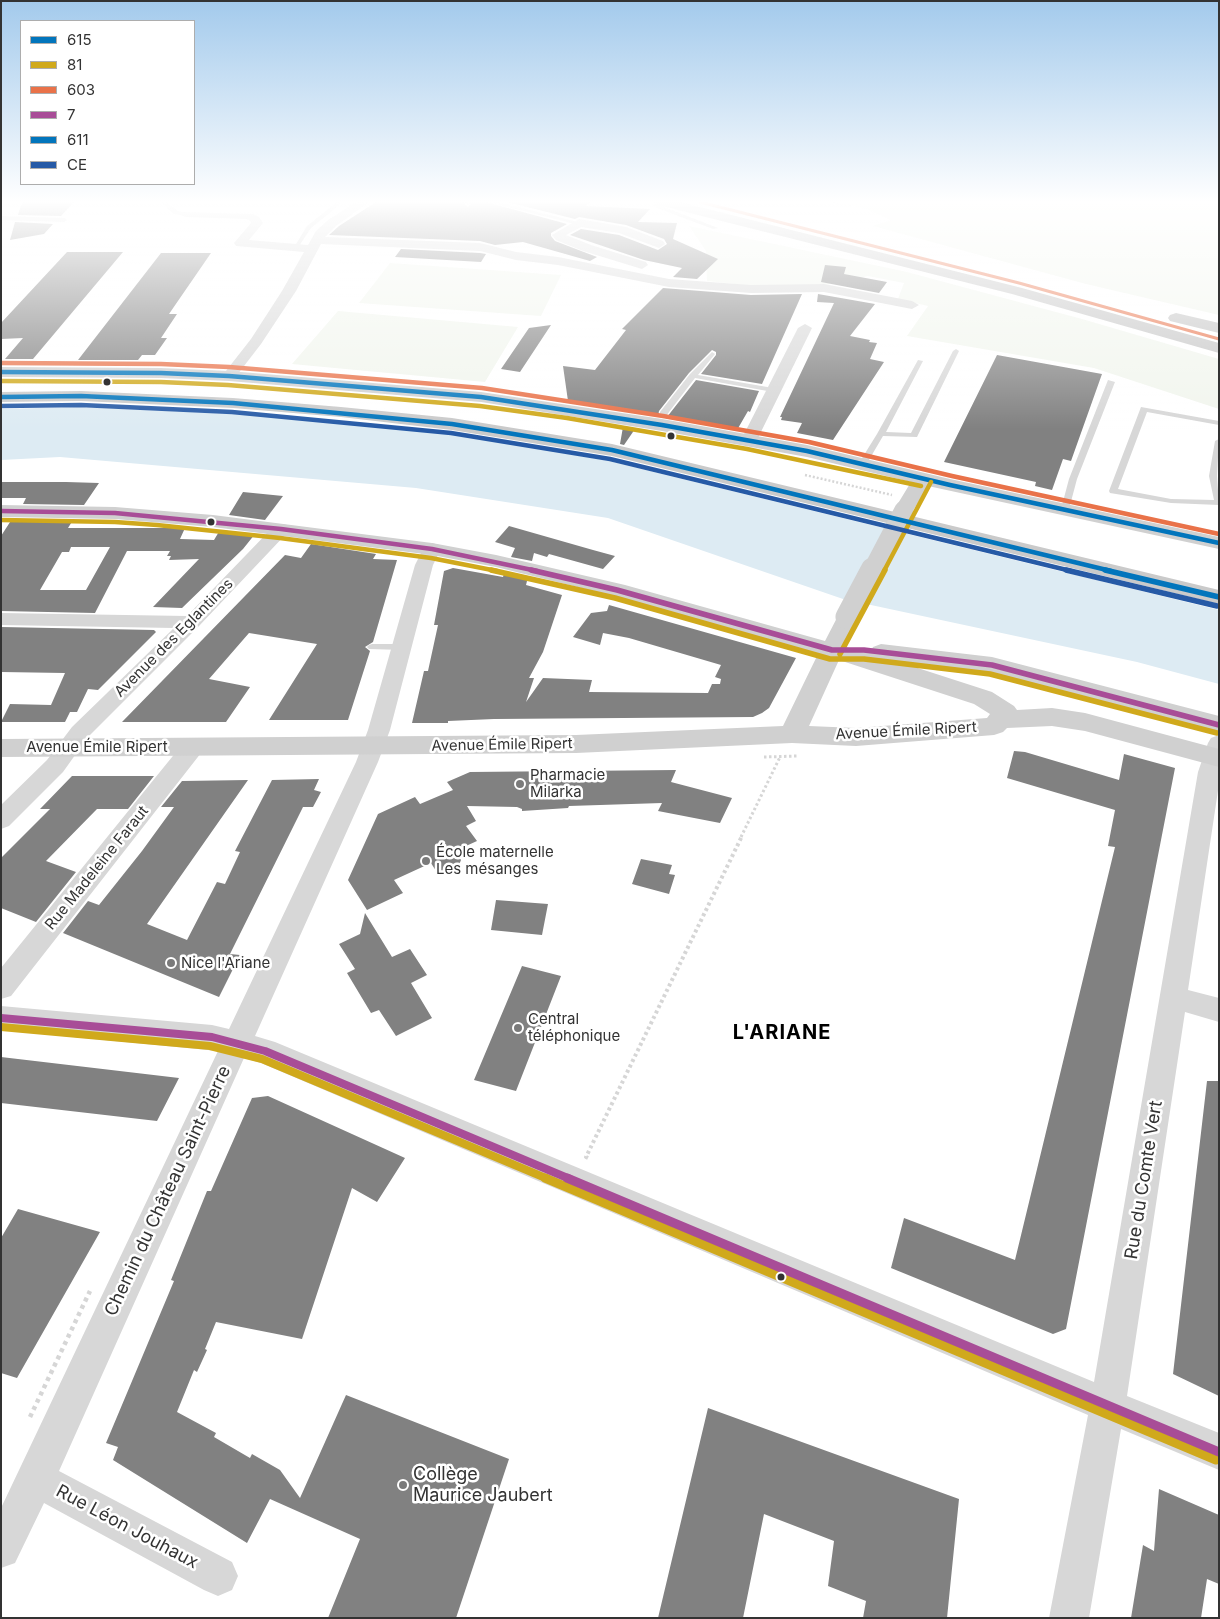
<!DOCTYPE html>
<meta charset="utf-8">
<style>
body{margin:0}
#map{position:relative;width:1220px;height:1619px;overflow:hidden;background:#fff;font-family:Inter,sans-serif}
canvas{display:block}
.frame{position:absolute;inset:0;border:2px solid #333;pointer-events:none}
.legend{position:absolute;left:20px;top:20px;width:175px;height:165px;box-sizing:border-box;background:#fff;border:1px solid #adadad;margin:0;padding:6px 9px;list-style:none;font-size:15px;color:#333}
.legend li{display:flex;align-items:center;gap:10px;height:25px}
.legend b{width:25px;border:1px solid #adadad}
</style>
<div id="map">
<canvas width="1220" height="1619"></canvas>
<div class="frame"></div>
<ul class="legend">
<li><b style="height:6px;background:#0275bc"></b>615</li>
<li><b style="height:6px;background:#d0a91c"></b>81</li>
<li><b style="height:6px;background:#e97249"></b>603</li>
<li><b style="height:6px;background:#a84d97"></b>7</li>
<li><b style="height:6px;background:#0275bc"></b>611</li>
<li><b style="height:6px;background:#265aa6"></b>CE</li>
</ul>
</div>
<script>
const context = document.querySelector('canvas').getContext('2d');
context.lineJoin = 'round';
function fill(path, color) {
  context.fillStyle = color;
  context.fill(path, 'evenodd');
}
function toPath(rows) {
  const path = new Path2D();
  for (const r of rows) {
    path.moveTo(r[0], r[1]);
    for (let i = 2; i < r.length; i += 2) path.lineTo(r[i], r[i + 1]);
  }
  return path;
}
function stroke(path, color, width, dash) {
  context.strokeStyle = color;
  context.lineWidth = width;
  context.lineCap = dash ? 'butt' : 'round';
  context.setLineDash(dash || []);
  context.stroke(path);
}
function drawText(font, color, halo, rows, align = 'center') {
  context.font = font + ' Inter,sans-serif';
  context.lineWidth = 5;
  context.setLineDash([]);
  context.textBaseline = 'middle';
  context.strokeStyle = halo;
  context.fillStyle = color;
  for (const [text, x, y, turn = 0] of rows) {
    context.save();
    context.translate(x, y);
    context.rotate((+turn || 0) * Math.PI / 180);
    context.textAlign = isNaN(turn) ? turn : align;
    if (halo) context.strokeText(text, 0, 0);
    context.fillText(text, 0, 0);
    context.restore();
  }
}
const green = toPath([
 [831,202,1219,202,1219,315,1086,284,873,226,891,220,866,209],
 [689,226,907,272,1082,319,1219,359,1219,409,1094,368,907,336,928,306,898,299,904,283,868,276,825,285,753,286,707,281,706,251],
 [390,263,561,275,541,316,359,303],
 [338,311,518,327,485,382,292,364]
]);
const water = toPath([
 [79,407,279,416,460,435,609,461,908,534,1219,610,1219,684,1137,662,843,599,608,518,416,488,60,457,1,460,1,409]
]);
const building = toPath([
 [24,202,74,202,61,216,18,215,21,205],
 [376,202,463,202,468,207,473,202,486,202,567,224,551,233,551,236,555,241,597,257,590,261,523,242,495,245,480,241,329,235,339,226],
 [507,202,590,202,586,206,650,209,638,222,677,223,673,239,718,259,697,279,673,277,682,268,644,260,570,235,581,229,619,235,658,250,667,244,664,239,626,225,579,217,575,219],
 [15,222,53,224,44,234,10,240],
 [401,249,480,253,486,254,481,262,395,257],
 [67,252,123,252,33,359,5,359,23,338,1,339,1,323],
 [161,253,211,253,169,314,177,314,161,338,167,338,155,355,142,355,138,360,78,360],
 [825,265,846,267,844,274,887,282,879,293,821,282],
 [663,288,751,295,802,294,762,384,701,374,716,355,716,352,712,350,689,373,659,411,658,416,568,401,563,366,595,370,626,330,622,329],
 [818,294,875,304,850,336,870,340,869,342,877,343,870,359,884,362,833,440,797,433,802,423,781,420,782,417,780,417,834,303,817,302],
 [551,325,520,372,501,369,529,328],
 [997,355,1102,374,1071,461,1063,459,1052,490,1035,486,1036,482,944,462],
 [696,380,759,391,750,412,748,411,737,430,667,417],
 [623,427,635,429,624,445,620,444],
 [1,482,66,482,99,483,84,505,23,504,26,498,1,498],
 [243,492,283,496,265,520,229,515],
 [12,519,73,520,68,528,185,528,180,539,214,540,220,530,255,534,243,549,182,608,153,607,199,559,169,560,171,556,167,556,170,551,127,551,95,613,1,611,1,536],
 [71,547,110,547,86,590,40,590,62,552,69,552],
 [509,526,593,550,615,556,603,569,549,554,547,557,534,553,532,561,511,557,515,548,495,542],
 [311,544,376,554,373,559,397,560,373,642,365,647,370,651,348,720,269,720,317,644,249,633,209,679,250,687,226,722,122,722,285,555,301,558],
 [453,568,503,577,505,571,528,577,526,585,562,595,543,652,529,678,534,678,526,702,543,678,592,680,589,692,708,693,712,684,720,684,721,679,715,677,721,665,629,638,603,633,600,645,573,637,591,613,607,611,609,605,796,658,769,708,762,713,753,717,494,719,448,721,448,723,412,723,424,671,428,671,438,625,434,625,444,571],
 [1,627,154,630,156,632,98,690,88,689,77,712,70,712,65,722,1,722,10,704,51,705,65,673,1,672],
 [1014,751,1025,752,1119,780,1124,754,1175,768,1066,1329,1053,1334,891,1268,904,1218,1015,1260,1115,847,1108,846,1115,810,1007,778],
 [676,770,671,782,732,798,720,823,658,811,662,803,569,806,568,808,522,811,522,809,517,807,467,806,476,821,466,826,477,841,455,851,461,860,455,875,436,871,431,863,394,880,403,893,367,910,348,880,378,814,415,797,420,804,453,790,447,782,470,772],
 [72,776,154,776,128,809,97,809,46,861,76,872,36,922,1,908,1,858,50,809,40,809],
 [319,779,314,790,321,792,313,807,303,807,230,954,240,955,219,997,63,933,88,901,99,905,142,851,174,807,161,807,182,781,248,780,147,924,187,940,217,882,225,884,240,852,235,851,272,780],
 [641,859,672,865,669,874,675,875,669,894,632,884],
 [496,900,548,904,542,935,491,930],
 [365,913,392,957,410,949,427,975,411,983,432,1018,396,1036,379,1010,371,1013,347,973,355,969,339,944,360,934],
 [522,966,561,976,516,1091,474,1080],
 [1,1057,179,1078,157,1121,1,1103],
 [1207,1081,1219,1081,1219,1396,1173,1374],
 [268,1096,405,1158,377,1202,352,1188,302,1339,216,1322,205,1349,207,1350,197,1372,194,1370,177,1412,216,1433,214,1437,250,1458,252,1454,280,1470,300,1498,346,1395,509,1459,456,1618,328,1618,360,1539,270,1499,247,1543,113,1460,118,1447,106,1443,174,1281,171,1280,207,1191,211,1191,252,1098],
 [18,1209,100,1232,17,1378,1,1373,1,1238],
 [708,1408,959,1499,947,1618,863,1618,866,1601,828,1586,834,1541,764,1514,743,1618,658,1618],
 [1159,1489,1219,1515,1219,1584,1207,1579,1201,1618,1131,1618,1143,1545,1154,1551]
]);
const pathFar3 = toPath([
 [805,475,892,495]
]);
const pathFar2 = toPath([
 [764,757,798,756],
 [741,837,780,757]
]);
const pathFar1 = toPath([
 [588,1158,586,1157,742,836]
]);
const path = toPath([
 [30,1417,90,1291]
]);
const lane = toPath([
 [160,202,166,202,178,211,190,214,187,216,174,214,160,202],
 [337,202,343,202,311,228,297,249,293,249,307,226,337,202],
 [465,202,471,202,471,203,468,205,465,202],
 [488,202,498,202,582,223,579,225,488,202],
 [655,202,660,202,659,204,661,206,718,228,713,229,657,208,653,204,655,202],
 [1,216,64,218,67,220,64,222,1,220,1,216],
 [956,349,959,351,917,437,883,436,866,465,860,465,859,463,877,434,918,360,923,361,886,432,911,433,953,351,956,349],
 [712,352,715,354,698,375,773,388,777,390,773,392,695,378,666,416,660,416,660,412,690,374,712,352],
 [1108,380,1115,382,1077,479,1069,509,1065,512,1062,511,1061,509,1069,479,1108,380],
 [1141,407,1219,421,1219,425,1147,412,1118,489,1171,499,1214,500,1209,476,1215,441,1219,439,1217,476,1219,505,1171,503,1110,493,1109,491,1141,407],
 [372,644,403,644,408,647,403,650,369,649,367,647,369,645,372,644]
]);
const street = toPath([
 [356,202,369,202,336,226,325,237,480,243,516,252,558,257,669,279,751,285,824,284,912,301,919,305,912,309,824,292,751,293,669,287,558,265,516,260,480,251,321,244,296,291,261,344,234,379,224,379,222,376,251,339,282,291,304,252,236,246,234,243,251,223,250,221,247,219,187,217,183,216,181,214,183,212,253,214,259,217,263,223,249,240,308,245,316,231,328,220,356,202],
 [579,219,626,227,663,241,665,244,659,248,619,233,581,227,566,235,591,245,646,262,648,265,642,269,583,251,556,240,552,235,579,219],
 [805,324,812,328,757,440,755,443,749,445,743,443,741,440,798,328,805,324],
 [281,524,287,525,290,529,287,533,199,626,88,737,63,772,9,826,1,829,1,805,47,760,72,727,174,628,1,625,1,613,187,616,275,525,281,524],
 [432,543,439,545,441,549,433,565,390,730,378,762,255,1036,275,1042,1094,1382,1198,772,1208,743,1211,738,1219,735,1219,784,1188,990,1219,998,1219,1022,1185,1012,1127,1396,1219,1433,1219,1470,1121,1429,1089,1618,1049,1618,1088,1415,261,1063,244,1058,59,1471,232,1562,238,1576,232,1590,218,1596,204,1590,44,1503,15,1563,1,1568,1,1508,218,1051,1,1030,1,1006,212,1025,229,1029,356,762,368,730,415,565,425,545,432,543],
 [193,739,201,741,204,747,201,753,11,996,1,999,1,968,185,741,193,739]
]);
const secondary = toPath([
 [1,367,161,368,229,371,481,392,662,419,807,445,950,479,1219,537,1219,549,928,486,911,514,904,516,897,514,894,510,911,482,807,457,662,431,481,402,229,381,161,378,1,377,1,367],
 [1,505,115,507,213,515,432,543,496,555,625,585,825,641,840,612,848,610,856,612,859,617,846,647,870,653,873,647,881,644,992,657,1219,716,1219,734,992,673,896,661,992,692,1014,706,1017,710,1052,708,1085,713,1219,749,1219,767,1085,731,1052,726,1007,728,1003,732,994,735,856,746,792,743,576,753,1,757,1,739,576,735,783,726,818,654,610,595,496,567,432,555,213,527,115,519,1,517,1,505],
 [839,660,974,704,990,714,987,718,856,728,809,726,839,660]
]);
const primary = toPath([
 [81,391,233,398,341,407,452,418,612,444,1219,590,1219,604,612,456,452,430,341,417,233,408,81,401,1,402,1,392,81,391]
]);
const highway = toPath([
 [657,202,680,202,1022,288,1219,343,1219,353,1012,294,658,205,657,202],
 [1176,313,1219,323,1219,333,1170,321,1168,318,1170,315,1176,313]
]);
const secondaryBridgeFar1 = toPath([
 [872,571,904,510]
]);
const secondaryBridge = toPath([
 [848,617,873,570]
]);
const bus1 = toPath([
 [1,372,161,373,229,376,481,397,662,425,807,451,950,485,1219,543]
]);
const bus2Far3 = toPath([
 [1,381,161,382,228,385,480,406,567,418,747,449,921,486],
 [1,520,115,522,157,525,280,538,431,558,497,571],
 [884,571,931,482]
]);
const bus2Far2 = toPath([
 [491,570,615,598,830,659,864,659,990,674,1217,733],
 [840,654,885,570]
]);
const bus2Far1 = toPath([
 [1,1027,210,1046,262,1059,548,1179]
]);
const bus2 = toPath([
 [545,1178,1216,1460]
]);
const bus3Far1 = toPath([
 [700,202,1019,283,1219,339],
 [1,363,137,364]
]);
const bus3 = toPath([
 [1,363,161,364,229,367,482,388,663,416,809,442,952,476,1219,534]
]);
const bus4Far3 = toPath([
 [1,511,115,513,281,529,432,549,537,571]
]);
const bus4Far2 = toPath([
 [531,570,617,590,832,650,864,650,992,665,1219,725]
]);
const bus4Far1 = toPath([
 [1,1018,212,1037,265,1051,570,1179]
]);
const bus4 = toPath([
 [567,1178,1219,1452]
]);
const bus5Far1 = toPath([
 [1,397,81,396,233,403,452,424,612,450,1111,571]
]);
const bus5 = toPath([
 [1105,570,1219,597]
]);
const bus6Far1 = toPath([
 [1,406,81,405,232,412,451,433,610,459,1071,571]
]);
const bus6 = toPath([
 [1066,570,1217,606]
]);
const markers = [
 [107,382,4.5,"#333"],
 [671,436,4.5,"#333"],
 [211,522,4.5,"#333"],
 [520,784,5,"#7a7a7a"],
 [426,861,5,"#7a7a7a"],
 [171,963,5,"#7a7a7a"],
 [518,1028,5,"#7a7a7a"],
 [781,1277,4.5,"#333"],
 [403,1485,5,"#7a7a7a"]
];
const streetNames = [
 ["Avenue des Eglantines",174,638,-45],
 ["Avenue Émile Ripert",906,731,-3],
 ["Avenue Émile Ripert",502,745,-1],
 ["Avenue Émile Ripert",97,747],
 ["Rue Madeleine Faraut",97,868,-51]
];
const poiNames = [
 ["Pharmacie",530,775],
 ["Milarka",530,792],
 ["École maternelle",436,852],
 ["Les mésanges",436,869],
 ["Nice l'Ariane",181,963],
 ["Central",528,1019],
 ["téléphonique",528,1036]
];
const nearStreetnames = [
 ["Rue du Comte Vert",1144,1180,-81],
 ["Chemin du Château Saint-Pierre",168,1191,-65],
 ["Rue Léon Jouhaux",127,1527,28]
];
const nearPoinames = [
 ["Collège",413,1475],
 ["Maurice Jaubert",413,1496]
];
const districtNames = [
 ["L'ARIANE",782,1033]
];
fill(green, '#f1f5ed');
fill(water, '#ddebf3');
fill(building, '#818181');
stroke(pathFar3, '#d6d6d6', 2.5, [2, 2]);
stroke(pathFar2, '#d6d6d6', 3, [2.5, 2.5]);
stroke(pathFar1, '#d6d6d6', 4, [3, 3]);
stroke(path, '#d6d6d6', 4.5, [4, 4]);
fill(lane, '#d7d7d7');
fill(street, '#d7d7d7');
fill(secondary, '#d0d0d0');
fill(primary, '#cacaca');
fill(highway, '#c4c4c4');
stroke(secondaryBridgeFar1, '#d0d0d0', 19);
stroke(secondaryBridge, '#d0d0d0', 25);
stroke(bus1, '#0275bc', 4.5);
stroke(bus2Far3, '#d0a91c', 4.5);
stroke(bus2Far2, '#d0a91c', 5.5);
stroke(bus2Far1, '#d0a91c', 8);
stroke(bus2, '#d0a91c', 9);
stroke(bus3Far1, '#e97249', 3);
stroke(bus3, '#e97249', 4.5);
stroke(bus4Far3, '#a84d97', 4.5);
stroke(bus4Far2, '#a84d97', 5.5);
stroke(bus4Far1, '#a84d97', 8);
stroke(bus4, '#a84d97', 9);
stroke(bus5Far1, '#0275bc', 4.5);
stroke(bus5, '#0275bc', 5.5);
stroke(bus6Far1, '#265aa6', 4.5);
stroke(bus6, '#265aa6', 5.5);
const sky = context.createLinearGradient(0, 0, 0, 429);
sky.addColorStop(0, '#a3caec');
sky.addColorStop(0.47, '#fff');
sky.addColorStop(1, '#ffffff00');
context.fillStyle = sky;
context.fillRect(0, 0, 1220, 429);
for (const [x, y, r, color] of markers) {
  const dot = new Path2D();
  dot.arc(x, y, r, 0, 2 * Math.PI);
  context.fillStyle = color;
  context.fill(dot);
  stroke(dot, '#fff', 2);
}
drawText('15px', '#333', '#fff', streetNames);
drawText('15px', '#333', '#fff', poiNames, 'left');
drawText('18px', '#333', '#fff', nearStreetnames);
drawText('18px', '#333', '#fff', nearPoinames, 'left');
context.letterSpacing = '1px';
drawText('bold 20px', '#000', '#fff', districtNames);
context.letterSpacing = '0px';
</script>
